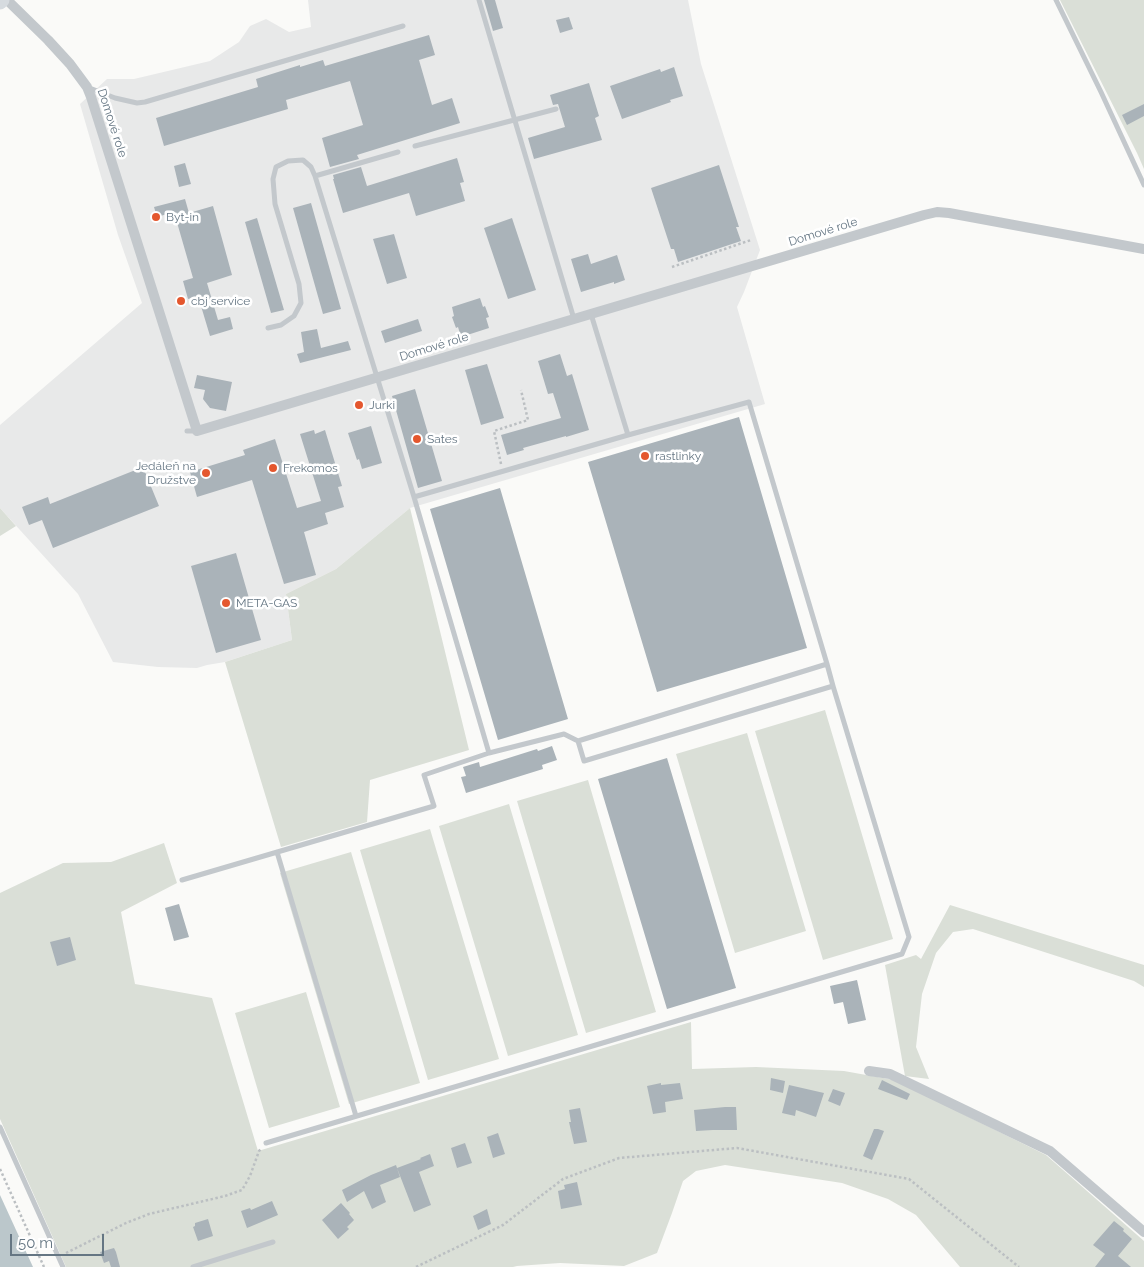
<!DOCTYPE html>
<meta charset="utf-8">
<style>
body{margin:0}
#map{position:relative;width:1144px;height:1267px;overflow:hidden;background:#fafaf8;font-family:Raleway,sans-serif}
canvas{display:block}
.scale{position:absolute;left:10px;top:1234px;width:94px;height:22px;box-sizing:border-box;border:2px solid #657683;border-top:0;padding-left:6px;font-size:15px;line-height:18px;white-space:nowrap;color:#657683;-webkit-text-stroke:4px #fff;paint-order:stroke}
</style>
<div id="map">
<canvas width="1144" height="1267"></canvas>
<div class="scale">50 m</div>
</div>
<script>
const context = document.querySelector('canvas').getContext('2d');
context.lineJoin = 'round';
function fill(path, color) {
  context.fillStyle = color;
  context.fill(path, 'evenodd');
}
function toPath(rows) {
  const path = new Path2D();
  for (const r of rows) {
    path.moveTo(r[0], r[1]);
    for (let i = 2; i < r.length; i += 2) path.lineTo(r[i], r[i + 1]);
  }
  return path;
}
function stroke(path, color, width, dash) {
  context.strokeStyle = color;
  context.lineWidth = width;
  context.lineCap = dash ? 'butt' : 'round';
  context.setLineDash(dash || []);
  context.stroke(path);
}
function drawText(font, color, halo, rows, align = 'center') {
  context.font = font + ' Raleway,sans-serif';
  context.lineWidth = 5;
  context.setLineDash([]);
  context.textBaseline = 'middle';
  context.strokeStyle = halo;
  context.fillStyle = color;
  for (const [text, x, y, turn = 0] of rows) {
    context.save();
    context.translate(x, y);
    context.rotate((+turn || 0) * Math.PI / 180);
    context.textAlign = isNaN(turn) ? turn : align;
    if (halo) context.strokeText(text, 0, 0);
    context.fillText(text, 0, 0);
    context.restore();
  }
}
const built = toPath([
 [308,0,688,0,701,64,760,250,744,292,737,307,765,404,410,508,336,569,286,594,292,640,225,662,207,665,197,668,158,667,113,662,78,594,0,508,0,425,142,303,118,235,80,104,107,79,134,79,210,61,239,42,250,26,266,19,289,32,311,27]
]);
const green = toPath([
 [1060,0,1144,0,1144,169,1137,153],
 [0,508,16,526,0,536],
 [410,508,469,750,370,780,367,822,281,847,225,662,292,640,286,594,336,569],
 [825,710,893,939,823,960,755,731],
 [747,733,806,931,735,953,676,754],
 [588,780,656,1012,586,1033,517,801],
 [509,804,578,1035,508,1056,439,826],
 [430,829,499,1059,428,1080,360,850],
 [164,843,177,883,121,912,135,984,212,998,258,1151,691,1022,692,1069,756,1067,844,1071,894,1080,1046,1155,1144,1241,1144,1267,960,1267,916,1215,888,1199,842,1183,725,1165,696,1171,683,1181,672,1213,657,1253,624,1266,560,1263,517,1266,513,1267,66,1267,0,1119,0,893,63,863,111,862],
 [351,852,420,1083,349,1104,280,873],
 [950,905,1144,965,1144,987,1134,981,973,929,953,932,936,953,922,994,916,1047,929,1079,905,1076,885,965,916,955,921,959],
 [306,992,340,1107,269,1128,235,1013]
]);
const water = toPath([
 [0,1195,33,1267,0,1267]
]);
const building = toPath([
 [484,0,495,0,503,28,493,31],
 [569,17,573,29,560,33,556,20],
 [429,35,435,55,419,60,432,105,452,98,460,123,357,155,359,159,330,167,322,138,363,125,350,81,286,100,288,109,164,146,156,118,258,87,256,79,300,65,300,67,323,60,325,66],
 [674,67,683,96,670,100,671,102,622,119,610,86,660,69,661,72],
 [589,83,599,116,595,118,602,140,534,159,528,138,565,127,558,104,553,105,550,95],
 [1144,104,1144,116,1127,125,1122,115],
 [457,158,464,182,460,183,465,201,416,216,409,193,343,213,333,179,334,179,333,175,361,167,367,186],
 [185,163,191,184,179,187,174,166],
 [719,165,739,227,736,227,741,241,678,262,674,249,671,249,651,188],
 [185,199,189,213,213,206,232,275,207,283,218,320,230,317,233,329,210,336,198,296,188,299,183,281,193,278,174,212,157,217,154,207],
 [311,203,341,309,323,314,293,208],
 [257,218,284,310,271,313,245,222],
 [512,218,536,290,508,299,484,228],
 [394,234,407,278,387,284,373,239],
 [588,254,591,264,617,255,625,280,614,284,614,282,581,292,571,259],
 [480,298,483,307,485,306,489,317,486,318,489,328,461,337,458,327,456,328,452,317,454,316,452,307],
 [418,319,422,331,385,343,381,331],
 [317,329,321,348,348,341,351,350,300,363,297,354,304,352,301,332],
 [560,354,567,376,572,374,589,430,566,437,566,436,523,448,524,450,507,455,501,435,561,418,553,393,548,394,538,361],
 [487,364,504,418,481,425,465,370],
 [197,375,232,382,226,411,210,408,203,399,205,390,194,388],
 [415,389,442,481,418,488,392,396],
 [739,417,807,648,657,692,588,462],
 [371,426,382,463,362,469,359,459,357,460,348,433],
 [314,430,315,434,325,430,342,486,338,487,344,507,325,513,328,524,304,532,316,575,284,584,252,480,197,497,190,472,245,455,243,450,275,439,297,508,321,501,300,434],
 [143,467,159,506,53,548,42,520,29,525,22,507,48,497,50,504],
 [500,488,568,719,498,740,430,509],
 [236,553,261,640,216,653,191,566],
 [552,746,557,760,542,765,543,769,466,793,461,777,466,776,463,767,479,762,480,767,537,749,538,751],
 [667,758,736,988,667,1009,598,779],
 [179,904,189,937,174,941,165,908],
 [70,937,76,960,57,966,50,942],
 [857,980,866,1020,848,1024,843,1002,834,1004,830,986],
 [771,1078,785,1081,783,1093,770,1090],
 [882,1080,910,1094,907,1100,878,1089],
 [661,1083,661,1085,680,1083,683,1099,665,1102,666,1112,653,1114,647,1086],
 [789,1085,824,1093,816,1117,796,1110,795,1116,782,1113],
 [833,1089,845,1093,840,1106,828,1101],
 [725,1107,736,1107,737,1130,713,1130,696,1131,694,1110],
 [580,1108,587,1142,574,1144,569,1122,571,1122,569,1110],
 [874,1129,878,1129,884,1131,872,1160,863,1156],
 [498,1133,505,1154,493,1158,487,1137],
 [465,1143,472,1163,457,1168,451,1148],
 [430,1154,434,1166,419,1172,431,1205,414,1212,397,1168,421,1159,420,1158],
 [396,1165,400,1177,380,1185,386,1202,372,1209,364,1191,347,1202,342,1190,371,1175],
 [577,1182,582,1205,561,1209,558,1191,565,1189,564,1185],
 [272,1201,278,1215,247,1228,241,1211,250,1208,251,1210],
 [341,1203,350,1213,349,1214,354,1220,347,1227,349,1229,338,1239,322,1220],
 [487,1209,491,1224,478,1230,473,1216],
 [208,1219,213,1236,198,1241,193,1227,195,1226,195,1223],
 [1114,1221,1124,1229,1123,1231,1132,1239,1118,1256,1131,1267,1095,1267,1105,1254,1093,1245],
 [114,1248,116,1252,120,1267,111,1267,109,1261,104,1263,100,1252]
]);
const path = toPath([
 [672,267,751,240],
 [501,464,494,431,528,420,521,390],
 [0,1169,44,1267],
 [66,1253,126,1223,149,1214,225,1196,242,1190,250,1176,259,1151,262,1148],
 [416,1267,503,1225,563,1179,619,1158,737,1148,909,1179,1019,1267]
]);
const lane = toPath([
 [479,0,574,319],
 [1056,0,1101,92,1144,185],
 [87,87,115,98,137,103,145,102,403,26],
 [415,146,556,109],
 [315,176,398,152],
 [268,328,281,325,294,316,301,303,299,284,275,204,273,179,276,167,288,161,303,160,311,167,315,176,414,497,489,753,564,734,578,741,827,664,749,402,628,435,591,314],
 [187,431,196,431],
 [414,497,628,435],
 [578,741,584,761,833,686,827,664],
 [277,852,356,1116],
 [182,880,434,806,424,775,489,753],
 [0,1127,63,1267],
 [266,1143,902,954,909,937,833,686],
 [193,1267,273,1242]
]);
const street = toPath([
 [7,0,48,40,70,64,87,87,91,97,197,431,924,215,937,212,949,213,1144,249],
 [869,1071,890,1074,1050,1151,1144,1232]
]);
const secondary = toPath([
 [0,2,2,0]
]);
const markers = [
 [156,217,5,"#e4572e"],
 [181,301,5,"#e4572e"],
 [359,405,5,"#e4572e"],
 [417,439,5,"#e4572e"],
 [645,456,5,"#e4572e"],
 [273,468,5,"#e4572e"],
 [206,473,5,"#e4572e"],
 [226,603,5,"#e4572e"]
];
const streetNames = [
 ["Domové role",112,123,72],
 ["Domové role",823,232,-17],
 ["Domové role",434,347,-17]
];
const poiNames = [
 ["Byt-in",166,217],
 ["cbj service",191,301],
 ["Jurki",369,405],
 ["Sates",427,439],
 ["rastlinky",655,456],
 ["Jedáleň na",196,466,"right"],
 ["Družstve",196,480,"right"],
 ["Frekomos",283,468],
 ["META-GAS",236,603]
];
fill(built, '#e8e9e9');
fill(green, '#dadfd7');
fill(water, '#bbc7cb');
fill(building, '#aab3b9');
stroke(path, '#bbbfc2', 2.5, [2.5, 2.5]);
stroke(lane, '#c3c8cc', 5);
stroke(street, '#c3c8cc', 10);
stroke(secondary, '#d6dbdf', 15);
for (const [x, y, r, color] of markers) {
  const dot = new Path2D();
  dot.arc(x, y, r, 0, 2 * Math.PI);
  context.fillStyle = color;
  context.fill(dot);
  stroke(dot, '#fff', 2);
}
drawText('12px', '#657683', '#fff', streetNames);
drawText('12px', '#657683', '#fff', poiNames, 'left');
</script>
